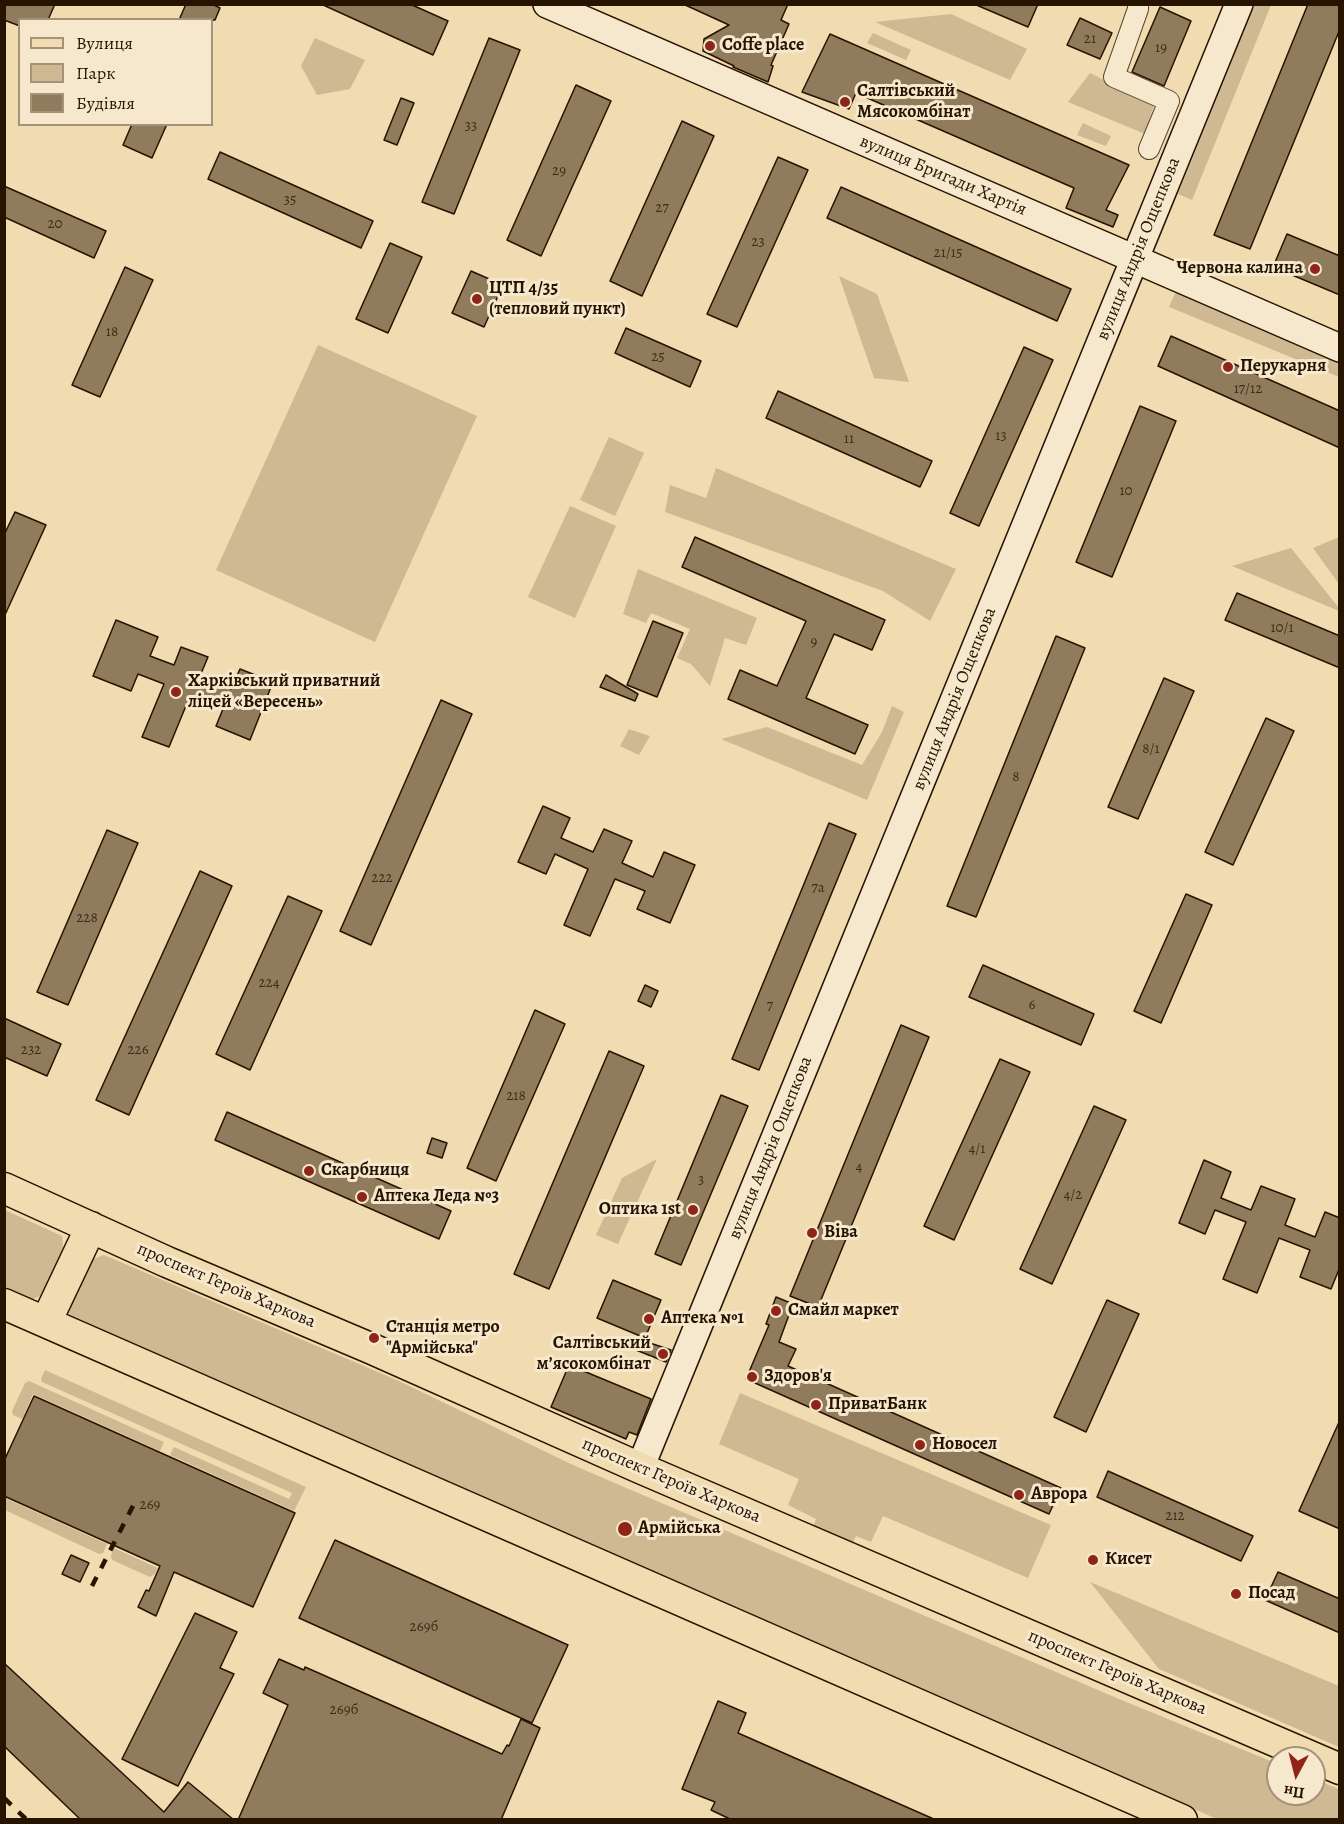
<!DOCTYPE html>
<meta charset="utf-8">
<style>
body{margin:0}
#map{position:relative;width:1344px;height:1824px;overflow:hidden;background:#f1dbb0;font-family:Alegreya,serif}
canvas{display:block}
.frame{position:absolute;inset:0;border:6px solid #261300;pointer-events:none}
.legend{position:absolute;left:18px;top:18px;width:195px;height:108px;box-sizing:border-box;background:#f6e8cc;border:2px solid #a3937a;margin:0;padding:8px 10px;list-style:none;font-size:18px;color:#261300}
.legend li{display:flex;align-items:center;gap:12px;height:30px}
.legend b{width:30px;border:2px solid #a3937a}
.north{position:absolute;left:1266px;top:1746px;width:60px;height:60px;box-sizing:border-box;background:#f6e8cc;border:2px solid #a3937a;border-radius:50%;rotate:187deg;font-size:16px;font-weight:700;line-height:24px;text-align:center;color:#261300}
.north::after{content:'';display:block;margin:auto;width:21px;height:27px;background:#8f2418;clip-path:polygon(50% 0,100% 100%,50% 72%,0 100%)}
</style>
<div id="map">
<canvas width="1344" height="1824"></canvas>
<div class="frame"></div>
<ul class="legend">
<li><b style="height:8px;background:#f1dbb0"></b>Вулиця</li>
<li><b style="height:16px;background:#ceb992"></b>Парк</li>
<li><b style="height:16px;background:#907b5c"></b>Будівля</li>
</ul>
<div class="north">Пн</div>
</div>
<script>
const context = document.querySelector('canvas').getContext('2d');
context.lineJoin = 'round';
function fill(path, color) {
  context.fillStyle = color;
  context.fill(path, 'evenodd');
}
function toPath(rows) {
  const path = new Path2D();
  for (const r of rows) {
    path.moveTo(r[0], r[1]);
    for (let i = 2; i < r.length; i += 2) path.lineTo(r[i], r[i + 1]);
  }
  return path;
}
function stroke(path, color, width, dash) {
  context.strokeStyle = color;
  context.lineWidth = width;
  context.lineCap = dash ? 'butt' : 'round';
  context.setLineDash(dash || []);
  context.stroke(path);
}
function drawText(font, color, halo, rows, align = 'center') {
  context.font = font + ' Alegreya,serif';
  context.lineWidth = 6;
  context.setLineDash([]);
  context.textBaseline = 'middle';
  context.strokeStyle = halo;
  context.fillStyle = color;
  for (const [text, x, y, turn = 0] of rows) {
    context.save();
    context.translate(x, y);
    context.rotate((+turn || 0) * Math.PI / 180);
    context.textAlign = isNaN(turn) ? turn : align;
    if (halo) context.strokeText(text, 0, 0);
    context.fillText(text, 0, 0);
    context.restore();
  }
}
const green = toPath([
 [1255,5,1271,5,1192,200,1178,194],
 [951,14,1027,49,1010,80,875,22],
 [873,33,911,50,906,60,867,43],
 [315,38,365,60,350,89,317,95,301,66],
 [1090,73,1154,105,1145,134,1068,102],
 [1083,123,1111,136,1106,146,1077,135],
 [839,276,877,294,909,382,874,378],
 [1177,289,1339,355,1339,377,1169,307],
 [318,345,477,416,375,642,216,570],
 [609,437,644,453,615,516,580,500],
 [716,468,956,569,930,621,883,591,665,512,670,485,706,498],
 [570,506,616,526,575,618,528,597],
 [1339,537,1339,584,1313,548],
 [1291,548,1339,608,1339,611,1232,566],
 [638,569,757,618,746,645,725,638,710,686,691,664,677,658,690,629,651,613,646,623,623,614],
 [892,706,904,712,867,800,721,739,767,727,862,765,882,732],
 [629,729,650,736,639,755,620,746],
 [657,1159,618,1244,596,1235,622,1178],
 [5,1210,62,1236,63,1248,40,1296,26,1302,5,1292],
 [104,1255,399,1381,575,1466,1119,1699,1278,1764,1278,1794,1314,1794,1314,1779,1339,1789,1339,1819,1217,1819,71,1322,68,1309,93,1259],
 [45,1370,306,1487,294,1511,170,1455,174,1447,289,1499,292,1493,42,1382,41,1379],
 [29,1381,164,1442,160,1451,33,1394,22,1419,13,1415,12,1411,25,1383],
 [740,1393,1051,1525,1028,1578,883,1516,871,1542,856,1536,852,1544,813,1527,816,1519,788,1505,799,1479,719,1444],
 [5,1498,107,1544,103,1553,99,1554,5,1510],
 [114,1548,158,1568,155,1574,150,1577,112,1560,111,1556],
 [1090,1582,1339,1686,1339,1747,1159,1669]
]);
const building = toPath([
 [4,4,55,4,48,20,20,20,20,26,4,20,4,4],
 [186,4,212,4,220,8,215,20,179,20,186,4],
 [321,4,410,4,448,21,433,55,321,4],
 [683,4,788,4,781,20,789,24,771,65,773,66,768,82,733,67,734,66,703,51,704,39,729,25,683,4],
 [974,4,1038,4,1028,27,974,4],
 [1308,4,1340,4,1340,29,1250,249,1214,235,1308,4],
 [1160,7,1191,21,1164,86,1132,72,1160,7],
 [1080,18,1112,33,1100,59,1067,45,1080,18],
 [830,34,1129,165,1106,210,1118,215,1113,227,1066,208,1074,188,856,93,849,109,802,92,830,34],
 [489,38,520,50,454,214,422,202,489,38],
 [576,85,611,101,541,256,507,240,576,85],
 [401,98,414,103,397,145,384,140,401,98],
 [682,121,714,136,642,296,610,281,682,121],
 [132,124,167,124,152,158,123,145,132,124],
 [220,152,373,221,361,248,208,179,220,152],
 [778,157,808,170,737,327,707,314,778,157],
 [4,186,106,231,94,258,4,217,4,186],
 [841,187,1071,289,1057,321,827,218,841,187],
 [1287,234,1340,256,1340,295,1273,267,1287,234],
 [390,243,422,257,388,333,356,319,390,243],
 [125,267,153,280,100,397,72,385,125,267],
 [471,271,503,285,484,327,452,313,471,271],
 [626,328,701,361,690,387,615,353,626,328],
 [1171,336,1340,411,1340,448,1158,366,1171,336],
 [1024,347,1053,360,979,526,950,513,1024,347],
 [778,391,932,461,920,487,766,418,778,391],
 [1140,406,1176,421,1112,577,1076,562,1140,406],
 [15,512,46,525,4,617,4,535,15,512],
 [695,537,885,620,872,650,834,634,806,698,868,725,855,754,728,699,740,670,777,686,806,621,682,567,695,537],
 [1237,593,1340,636,1340,668,1225,620,1237,593],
 [116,620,158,637,150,656,174,665,181,647,208,657,200,676,231,689,240,669,273,682,250,740,216,726,223,709,190,696,169,747,142,737,164,684,138,674,131,691,93,676,116,620],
 [653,621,683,633,657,697,627,685,653,621],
 [1056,636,1085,648,976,917,947,906,1056,636],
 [606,675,638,694,635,701,600,687,606,675],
 [1164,678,1194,691,1138,819,1108,807,1164,678],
 [441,700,472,714,371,945,340,931,441,700],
 [1266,718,1294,731,1233,865,1205,852,1266,718],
 [543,806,570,818,561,838,593,852,604,829,632,841,622,863,653,877,664,852,695,865,670,923,637,909,645,891,615,879,590,936,564,925,588,869,555,854,546,874,518,862,543,806],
 [829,823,856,834,759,1070,732,1059,829,823],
 [107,830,138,843,68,1005,37,992,107,830],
 [200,871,232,886,129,1115,96,1100,200,871],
 [1186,894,1212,905,1161,1023,1134,1011,1186,894],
 [288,896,322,911,250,1070,216,1054,288,896],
 [983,965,1094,1014,1081,1045,969,997,983,965],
 [645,985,658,991,651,1007,638,1001,645,985],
 [535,1010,565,1024,496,1181,467,1168,535,1010],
 [4,1018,61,1044,47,1076,4,1057,4,1018],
 [901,1025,929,1037,818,1307,790,1296,901,1025],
 [609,1051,644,1066,549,1289,514,1274,609,1051],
 [1000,1059,1030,1072,954,1240,924,1226,1000,1059],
 [721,1095,748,1106,681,1265,655,1254,721,1095],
 [1094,1106,1126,1120,1052,1284,1020,1269,1094,1106],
 [227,1112,451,1211,439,1239,215,1140,227,1112],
 [432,1138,447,1143,442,1158,427,1153,432,1138],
 [1204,1160,1231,1172,1221,1198,1251,1210,1261,1186,1295,1199,1285,1225,1315,1237,1325,1212,1340,1218,1340,1267,1331,1289,1300,1277,1310,1250,1279,1238,1257,1293,1223,1279,1246,1222,1215,1210,1205,1234,1179,1223,1204,1160],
 [613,1280,661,1300,645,1338,597,1318,613,1280],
 [776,1297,793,1304,779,1342,796,1349,788,1366,1061,1488,1049,1514,746,1379,769,1325,766,1324,776,1297],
 [1107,1300,1139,1314,1086,1432,1054,1417,1107,1300],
 [635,1338,671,1350,666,1362,631,1348,635,1338],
 [569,1365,651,1399,637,1435,629,1432,626,1439,551,1407,569,1365],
 [34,1396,295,1513,253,1607,174,1572,156,1616,138,1607,146,1590,149,1591,160,1566,4,1496,4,1461,34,1396],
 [1340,1420,1340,1529,1299,1511,1340,1420],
 [1108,1471,1253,1536,1241,1561,1097,1497,1108,1471],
 [335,1540,568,1645,532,1723,299,1618,335,1540],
 [71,1555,89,1563,80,1582,62,1574,71,1555],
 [1278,1572,1340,1599,1340,1633,1265,1600,1278,1572],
 [195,1613,237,1632,220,1668,234,1674,178,1786,122,1759,195,1613],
 [279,1659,304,1670,305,1667,502,1754,507,1745,509,1746,521,1719,540,1728,501,1820,238,1820,288,1705,263,1693,279,1659],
 [4,1663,164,1812,188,1782,234,1820,81,1820,4,1746,4,1663],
 [718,1701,746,1713,738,1733,936,1820,732,1820,711,1810,715,1802,682,1789,718,1701]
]);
const street = toPath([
 [1138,4,1138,9,1114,77,1169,101,1149,149]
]);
const secondary = toPath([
 [547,4,1340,348],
 [640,1468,1239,4]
]);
const primary = toPath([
 [4,1188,167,1262,370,1348,640,1468,1340,1769],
 [4,1304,1182,1820],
 [46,1322,91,1227]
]);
const rail = toPath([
 [92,1586,135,1502],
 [4,1798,27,1820]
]);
const markers = [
 [710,46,6,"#8f2418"],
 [845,102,6,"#8f2418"],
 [1315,269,6,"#8f2418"],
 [477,299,6,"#8f2418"],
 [1228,367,6,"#8f2418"],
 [176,692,6,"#8f2418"],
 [309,1171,6,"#8f2418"],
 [362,1197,6,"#8f2418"],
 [693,1210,6,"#8f2418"],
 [812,1233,6,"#8f2418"],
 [776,1311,6,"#8f2418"],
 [649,1319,6,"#8f2418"],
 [374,1338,6,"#8f2418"],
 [663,1354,6,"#8f2418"],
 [752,1377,6,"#8f2418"],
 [816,1405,6,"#8f2418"],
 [920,1445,6,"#8f2418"],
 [1019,1495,6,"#8f2418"],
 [625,1529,8,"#8f2418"],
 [1093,1560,6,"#8f2418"],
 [1236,1594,6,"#8f2418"]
];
const numberNames = [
 ["21",1090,39],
 ["19",1161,48],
 ["33",471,126],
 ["29",559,171],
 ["35",290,200],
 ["27",662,208],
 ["20",55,224],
 ["23",758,242],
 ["21/15",948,253],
 ["18",112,332],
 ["25",658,357],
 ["17/12",1248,389],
 ["13",1001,436],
 ["11",849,439],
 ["10",1126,491],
 ["10/1",1282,628],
 ["9",814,642],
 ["8/1",1151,749],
 ["8",1016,777],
 ["222",382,878],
 ["7а",818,888],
 ["228",87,918],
 ["224",269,983],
 ["6",1032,1005],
 ["7",770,1006],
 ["232",31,1050],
 ["226",138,1050],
 ["218",516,1096],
 ["4/1",977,1149],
 ["4",859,1167],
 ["3",701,1180],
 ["4/2",1073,1195],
 ["269",150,1505],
 ["212",1175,1516],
 ["269б",424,1627],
 ["269б",344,1710]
];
const poiNames = [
 ["Coffe place",722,46],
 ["Салтівський",857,92],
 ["Мясокомбінат",857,113],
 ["Червона калина",1303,269,"right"],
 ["ЦТП 4/35",489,289],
 ["(тепловий пункт)",489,310],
 ["Перукарня",1240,367],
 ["Харківський приватний",188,682],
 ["ліцей «Вересень»",188,703],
 ["Скарбниця",321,1171],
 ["Аптека Леда №3",374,1197],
 ["Оптика 1st",681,1210,"right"],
 ["Віва",824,1233],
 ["Смайл маркет",788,1311],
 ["Аптека №1",661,1319],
 ["Станція метро",386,1328],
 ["\"Армійська\"",386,1349],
 ["Салтівський",651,1344,"right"],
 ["мʼясокомбінат",651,1365,"right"],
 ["Здоров'я",764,1377],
 ["ПриватБанк",828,1405],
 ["Новосел",932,1445],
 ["Аврора",1031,1495],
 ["Армійська",638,1529],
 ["Кисет",1105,1560],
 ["Посад",1248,1594]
];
const streetNames = [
 ["вулиця Бригади Хартія",943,176,23],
 ["вулиця Андрія Ощепкова",1139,249,-68],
 ["вулиця Андрія Ощепкова",955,699,-68],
 ["вулиця Андрія Ощепкова",771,1148,-68],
 ["проспект Героїв Харкова",226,1286,23],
 ["проспект Героїв Харкова",671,1481,23],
 ["проспект Героїв Харкова",1117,1673,23]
];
fill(green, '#ceb992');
fill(building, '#907b5c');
stroke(building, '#261300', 1.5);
stroke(street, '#59452c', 22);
stroke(secondary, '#261300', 30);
stroke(primary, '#261300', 33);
stroke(street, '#f6e8cc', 20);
stroke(secondary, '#f6e8cc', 27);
stroke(primary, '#f1dbb0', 30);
stroke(rail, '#261300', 4.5, [10, 10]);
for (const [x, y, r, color] of markers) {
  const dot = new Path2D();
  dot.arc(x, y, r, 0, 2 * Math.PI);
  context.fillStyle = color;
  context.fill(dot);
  stroke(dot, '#f6e8cc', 2);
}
drawText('15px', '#402d17', null, numberNames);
drawText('bold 18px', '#261300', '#f6e8cc', poiNames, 'left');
drawText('18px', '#261300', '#f6e8cc', streetNames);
</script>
